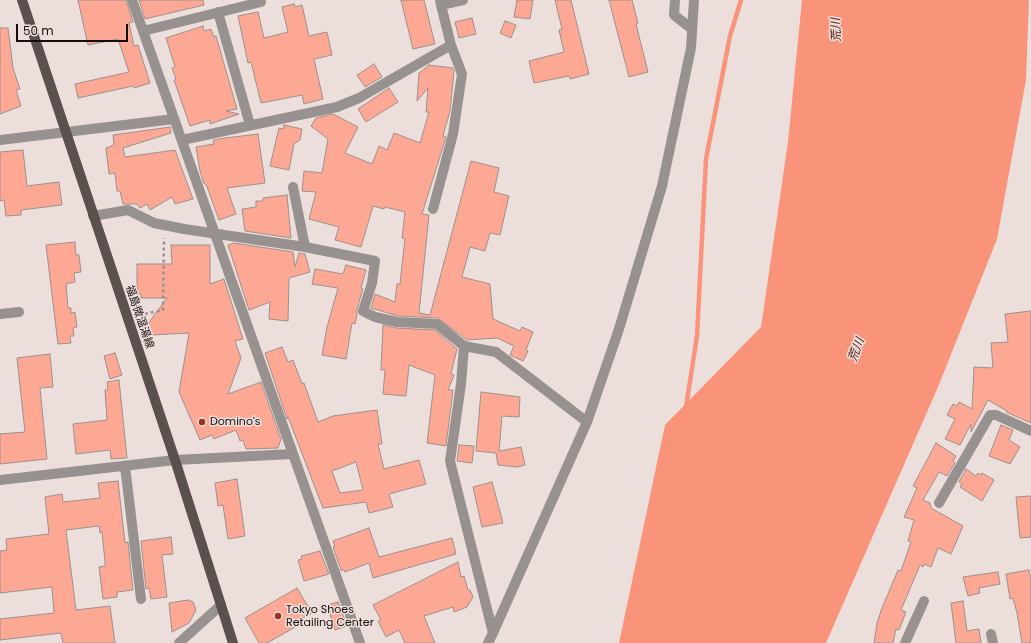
<!DOCTYPE html>
<meta charset="utf-8">
<style>
body{margin:0}
#map{position:relative;width:1031px;height:643px;overflow:hidden;background:#ecdeda;font-family:Poppins,sans-serif}
canvas{display:block}
.scale{position:absolute;left:16px;top:24px;width:112px;height:18px;box-sizing:border-box;border:2px solid #140f0e;border-top:0;padding-left:5px;font-size:12px;line-height:14px;white-space:nowrap;color:#140f0e;-webkit-text-stroke:3px #ecdeda;paint-order:stroke}
</style>
<div id="map">
<canvas width="1031" height="643"></canvas>
<div class="scale">50 m</div>
</div>
<script>
const context = document.querySelector('canvas').getContext('2d');
context.lineJoin = 'round';
function fill(path, color) {
  context.fillStyle = color;
  context.fill(path, 'evenodd');
}
function toPath(rows) {
  const path = new Path2D();
  for (const r of rows) {
    path.moveTo(r[0], r[1]);
    for (let i = 2; i < r.length; i += 2) path.lineTo(r[i], r[i + 1]);
  }
  return path;
}
function stroke(path, color, width, dash) {
  context.strokeStyle = color;
  context.lineWidth = width;
  context.lineCap = dash ? 'butt' : 'round';
  context.setLineDash(dash || []);
  context.stroke(path);
}
function drawText(font, color, halo, rows, align = 'center') {
  context.font = font + ' Poppins,"Noto Sans JP",sans-serif';
  context.lineWidth = 3;
  context.setLineDash([]);
  context.textBaseline = 'middle';
  context.strokeStyle = halo;
  context.fillStyle = color;
  for (const [text, x, y, turn = 0] of rows) {
    context.save();
    context.translate(x, y);
    context.rotate((+turn || 0) * Math.PI / 180);
    context.textAlign = isNaN(turn) ? turn : align;
    if (halo) context.strokeText(text, 0, 0);
    context.fillText(text, 0, 0);
    context.restore();
  }
}
const water = toPath([
 [802,0,1029,0,1026,80,997,239,938,387,826,643,619,643,665,425,761,327,788,142]
]);
const stream = toPath([
 [686,407,697,336,706,159,730,36,741,0]
]);
const building = toPath([
 [78,0,126,0,133,22,129,23,134,46,138,45,150,83,134,88,133,86,78,98,75,84,129,72,118,39,88,45,78,0],
 [139,0,203,0,204,5,145,19,139,0],
 [401,0,424,0,435,44,413,49,401,0],
 [517,0,533,0,530,19,514,17,517,0],
 [555,0,571,0,589,74,570,79,569,76,534,83,529,61,564,52,559,30,562,29,555,0],
 [609,0,632,0,638,23,636,24,648,72,629,77,609,0],
 [294,4,295,7,302,5,309,36,327,32,332,55,314,59,323,99,304,104,302,95,261,103,251,62,248,63,238,16,258,12,264,38,288,32,282,7,294,4],
 [472,18,476,34,459,38,455,22,472,18],
 [505,21,516,25,511,38,500,33,505,21],
 [203,26,204,31,211,29,214,37,216,36,237,109,226,111,239,114,210,124,210,120,190,126,174,80,176,79,172,68,175,67,166,38,203,26],
 [0,28,8,28,13,68,20,89,16,90,21,106,0,114,0,28],
 [374,64,382,77,365,87,357,75,374,64],
 [429,65,453,68,454,71,450,111,443,136,446,137,422,214,429,215,419,313,430,315,471,161,499,168,494,192,509,196,500,235,490,233,485,251,470,247,462,277,490,284,493,319,520,331,522,327,533,332,526,350,528,351,523,361,510,355,514,346,497,338,467,340,438,318,398,316,371,308,375,294,395,302,397,284,400,284,402,265,405,239,402,238,405,212,385,207,384,209,373,206,361,247,335,240,339,227,309,219,316,192,302,191,304,171,322,173,328,139,311,126,316,118,333,114,358,127,345,153,372,164,379,146,387,150,394,133,420,143,429,112,426,112,428,88,417,101,419,73,429,65],
 [389,88,398,102,366,122,358,109,389,88],
 [284,125,302,129,300,140,294,144,289,170,270,166,279,128,283,129,284,125],
 [170,127,171,133,123,148,125,157,175,150,193,199,175,204,172,197,150,210,147,204,140,208,137,204,123,204,120,191,117,191,115,173,109,174,106,148,114,145,113,135,170,127],
 [258,134,265,183,227,188,236,214,219,220,206,184,204,184,200,171,196,147,214,144,213,140,225,138,258,134],
 [23,150,27,186,59,182,62,205,21,210,21,215,6,216,4,200,0,201,0,152,23,150],
 [287,195,291,238,245,231,242,209,256,207,256,201,263,201,263,198,287,195],
 [75,242,76,255,79,255,81,272,74,273,75,282,66,284,68,308,71,308,71,313,75,312,77,327,73,328,74,336,70,336,71,343,58,344,46,245,75,242],
 [234,243,293,252,295,267,299,253,305,254,310,272,289,278,288,321,269,319,270,302,249,310,228,245,234,243],
 [171,245,210,245,210,284,224,279,243,339,235,341,241,358,228,394,261,382,281,439,278,448,246,449,243,440,240,441,236,430,214,439,212,435,200,440,179,392,189,333,151,335,147,325,167,298,141,298,141,294,137,294,137,264,172,264,171,245],
 [346,265,366,270,361,288,363,289,357,309,357,314,355,324,352,323,346,359,322,355,327,327,338,288,312,284,315,269,343,274,346,265],
 [1031,311,1031,423,1006,412,1007,411,988,400,971,432,971,424,960,445,945,439,955,419,947,415,953,404,957,406,959,402,972,409,974,367,993,368,991,343,1008,342,1005,314,1031,311],
 [383,325,397,328,435,330,457,349,451,374,454,375,448,390,453,390,446,446,427,443,435,375,409,365,406,396,383,394,385,370,381,370,383,325],
 [282,347,288,362,293,360,302,384,304,383,318,422,333,416,377,410,382,444,378,444,384,469,419,460,426,484,389,494,393,507,369,513,366,502,323,508,288,417,287,419,265,353,282,347],
 [356,462,363,490,340,493,332,471,356,462],
 [115,353,122,375,110,379,104,356,115,353],
 [50,354,53,387,40,388,47,459,0,464,0,434,25,432,17,358,50,354],
 [119,380,127,458,111,459,110,450,76,454,73,424,107,420,105,390,108,390,107,382,119,380],
 [481,392,520,397,519,417,502,416,499,451,521,447,525,465,517,467,498,465,496,453,476,451,481,392],
 [1001,425,1013,430,1009,440,1020,447,1010,464,989,456,1001,425],
 [936,443,956,456,953,461,955,463,947,476,939,472,923,500,930,503,931,508,963,526,951,554,938,548,931,567,924,564,923,567,920,565,901,610,906,612,899,630,896,629,893,643,874,643,877,623,882,608,898,570,901,571,911,542,908,541,914,520,904,517,917,488,913,486,936,443],
 [459,445,474,446,472,463,457,461,459,445],
 [966,469,976,476,978,473,981,475,982,473,994,480,982,501,960,487,962,484,959,482,966,469],
 [237,479,245,536,228,539,223,505,218,506,215,483,237,479],
 [118,481,125,543,128,542,133,590,117,592,117,597,103,599,99,567,105,566,105,561,102,532,100,533,99,526,66,530,76,610,110,606,115,643,63,643,61,633,0,640,0,619,54,613,52,587,0,593,0,551,7,550,6,539,49,534,45,497,62,494,63,502,100,498,98,483,118,481],
 [492,482,503,523,482,527,473,487,492,482],
 [1031,496,1031,537,1020,538,1016,497,1031,496],
 [369,528,379,557,452,538,456,554,373,578,369,563,345,572,344,570,341,570,333,547,335,547,333,541,369,528],
 [171,537,173,554,162,555,167,597,151,599,149,588,146,589,141,541,171,537],
 [320,551,329,574,304,581,298,560,302,559,301,556,320,551],
 [458,562,461,577,464,576,468,590,470,590,473,597,467,607,454,612,453,607,424,616,435,643,405,643,399,630,386,637,378,621,381,620,373,605,458,562],
 [1029,570,1031,579,1031,643,1022,643,1017,613,1013,598,1010,599,1006,574,1029,570],
 [998,572,1000,584,979,588,980,593,968,596,963,577,998,572],
 [297,588,312,613,297,621,299,625,267,643,259,643,245,618,297,588],
 [188,600,193,602,196,610,189,623,172,632,169,603,188,600],
 [963,601,967,631,979,629,981,643,956,643,951,603,963,601],
 [338,602,347,626,335,630,327,605,338,602]
]);
const path = toPath([
 [139,315,163,310,164,238]
]);
const minor = toPath([
 [132,0,360,643],
 [440,0,441,5,463,0],
 [675,0,674,15,692,29],
 [218,12,250,125],
 [143,31,261,2],
 [0,140,174,119],
 [182,140,337,107,359,98,451,45,441,5],
 [293,187,305,247],
 [433,209,453,134,462,74,451,45],
 [93,216,128,210,154,223,184,229,305,247,375,261,372,283,363,311,375,317,397,322,437,324,464,346],
 [0,314,19,312],
 [587,422,619,329,662,186,691,48,694,0],
 [125,466,141,599],
 [0,480,175,460,292,454],
 [939,503,990,415,996,415,1031,431],
 [991,634,993,643],
 [179,643,221,605],
 [488,643,493,633,587,422,496,352,464,346,461,384,450,461,493,633],
 [905,643,924,601]
]);
const major = toPath([
 [22,0,175,460,233,643]
]);
const markers = [
 [202,422,4,"#9c341b"],
 [278,616,4,"#9c341b"]
];
const streetNames = [
 ["福島微温湯線",139,317,71]
];
const poiNames = [
 ["Domino's",210,422],
 ["Tokyo Shoes",286,610],
 ["Retailing Center",286,623]
];
const waterNames = [
 ["荒川",837,30,-93],
 ["荒川",857,350,-69]
];
fill(water, '#f9937a');
stroke(stream, '#f9937a', 4.5);
fill(building, '#fca894');
stroke(building, '#9d908d', 1);
stroke(path, '#998f8c', 2.5, [3, 3]);
stroke(minor, '#97918f', 10);
stroke(major, '#5a504d', 10);
for (const [x, y, r, color] of markers) {
  const dot = new Path2D();
  dot.arc(x, y, r, 0, 2 * Math.PI);
  context.fillStyle = color;
  context.fill(dot);
  stroke(dot, '#ecdeda', 1.5);
}
drawText('11px', '#140f0e', '#ecdeda', streetNames);
drawText('11px', '#140f0e', '#ecdeda', poiNames, 'left');
drawText('italic 12px', '#531406', '#ecdeda', waterNames);
</script>
